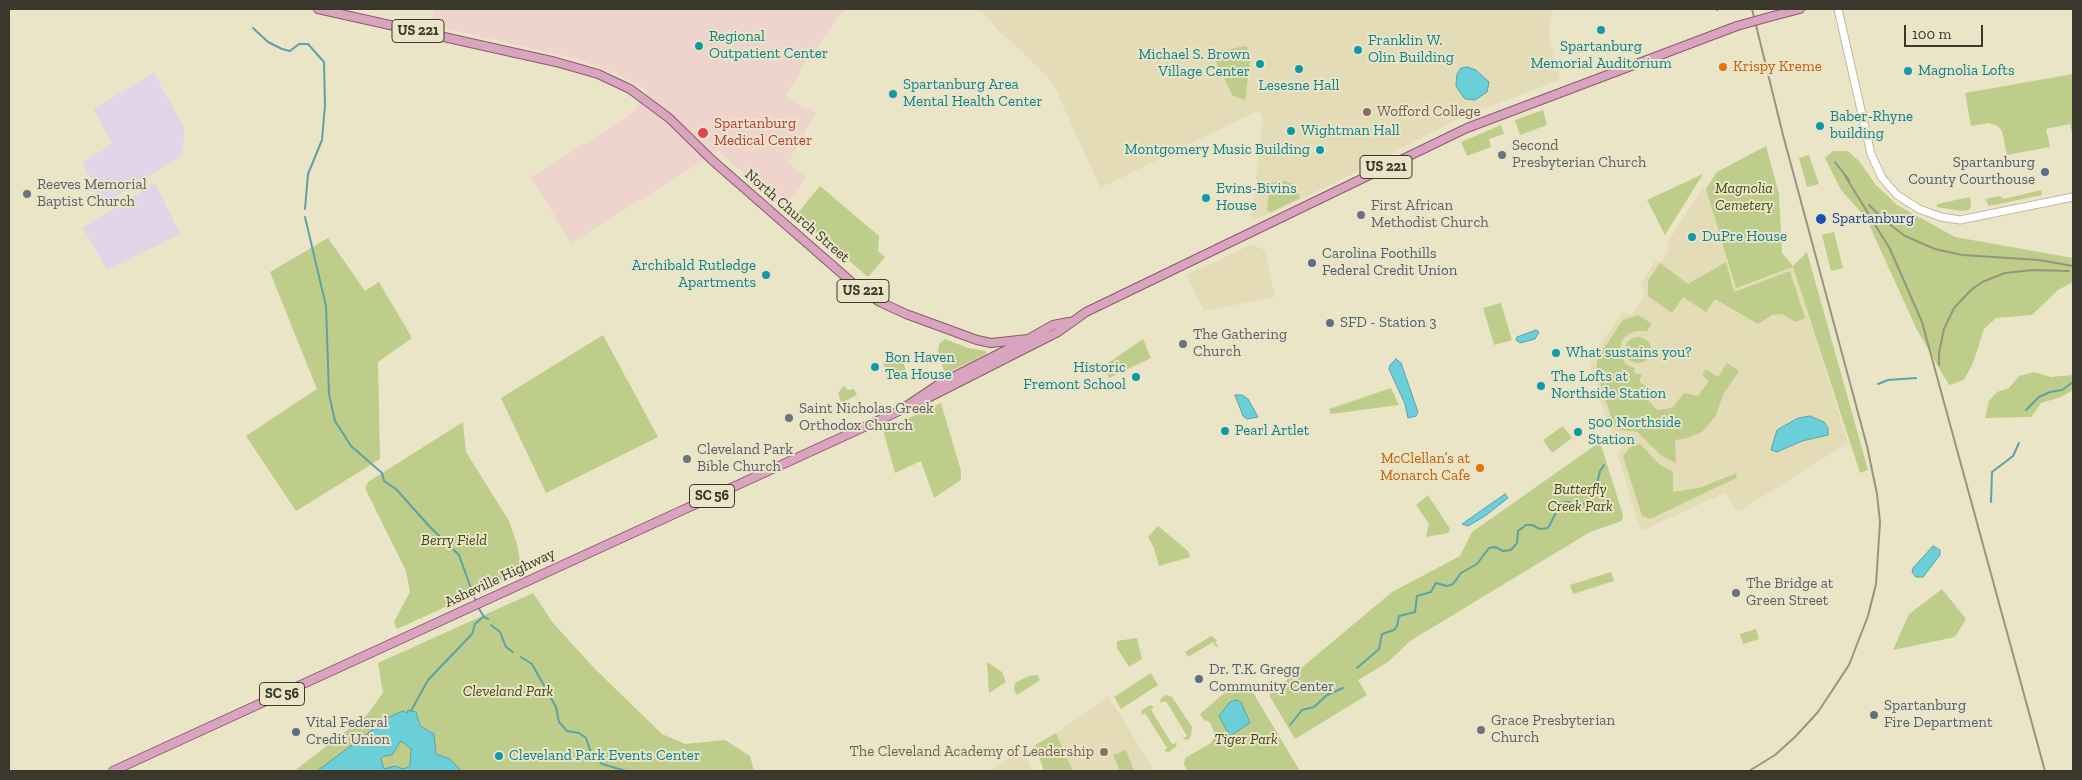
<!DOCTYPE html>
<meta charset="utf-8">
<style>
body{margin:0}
#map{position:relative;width:2082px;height:780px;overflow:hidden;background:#ebe5c8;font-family:"Zilla Slab",serif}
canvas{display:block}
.frame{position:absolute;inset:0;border:10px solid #3a382c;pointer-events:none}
.scale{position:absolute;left:1904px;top:25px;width:79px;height:22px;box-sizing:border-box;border:2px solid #3a382c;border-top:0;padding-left:6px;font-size:15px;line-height:18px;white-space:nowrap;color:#3a382c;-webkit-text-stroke:4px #ebe5c8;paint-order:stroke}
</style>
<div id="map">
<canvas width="2082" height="780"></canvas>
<div class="frame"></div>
<div class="scale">100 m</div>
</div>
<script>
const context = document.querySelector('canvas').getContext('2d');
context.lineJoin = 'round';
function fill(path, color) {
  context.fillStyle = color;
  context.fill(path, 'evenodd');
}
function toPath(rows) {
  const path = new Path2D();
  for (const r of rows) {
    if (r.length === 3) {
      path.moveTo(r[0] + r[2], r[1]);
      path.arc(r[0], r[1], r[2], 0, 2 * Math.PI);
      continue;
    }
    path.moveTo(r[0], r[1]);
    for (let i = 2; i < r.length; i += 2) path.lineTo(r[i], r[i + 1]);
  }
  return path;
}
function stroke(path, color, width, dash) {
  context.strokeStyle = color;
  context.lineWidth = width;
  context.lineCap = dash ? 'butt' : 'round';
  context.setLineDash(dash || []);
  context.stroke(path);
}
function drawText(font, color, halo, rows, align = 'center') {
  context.font = font + ' "Zilla Slab",serif';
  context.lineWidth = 4;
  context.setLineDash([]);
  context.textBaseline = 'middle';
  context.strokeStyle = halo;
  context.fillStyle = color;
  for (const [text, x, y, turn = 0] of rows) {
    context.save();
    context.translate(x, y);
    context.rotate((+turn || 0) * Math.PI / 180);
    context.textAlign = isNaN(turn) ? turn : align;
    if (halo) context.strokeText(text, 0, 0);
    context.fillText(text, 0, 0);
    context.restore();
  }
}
const built = toPath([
 [980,9,1553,9,1548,33,1560,80,1466,115,1342,179,1272,213,1251,220,1263,119,1259,110,1100,188,1054,85,1035,64,997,29],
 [1702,189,1706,189,1736,288,1793,267,1848,443,1738,512,1725,493,1641,531,1617,453,1622,448,1617,434,1611,434,1590,368,1591,359,1622,312,1629,315,1633,313,1645,294,1644,289,1640,285,1656,260,1659,262,1662,260,1669,249,1666,245],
 [1253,244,1265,251,1275,297,1204,311,1187,275],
 [1108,696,1155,771,1073,771,1056,733],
 [1022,750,1033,771,989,771]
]);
const industrial = toPath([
 [154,73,184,127,183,155,103,204,83,163,112,144,93,109],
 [155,183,180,234,107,270,83,228]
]);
const medical = toPath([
 [435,9,845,9,806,62,785,97,816,113,788,163,807,177,782,209,719,151,571,243,531,177,629,116,648,91,617,74,577,59,430,25]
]);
const green = toPath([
 [1246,46,1251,54,1245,100,1233,96,1215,60,1219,51],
 [2073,74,2073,137,2070,124,2046,129,2050,147,2007,155,2002,131,1998,126,1989,123,1971,126,1965,93],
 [1543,110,1547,125,1520,135,1515,120],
 [1501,125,1504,134,1489,139,1491,147,1467,156,1461,142],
 [1766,146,1779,194,1782,253,1793,266,1807,252,1868,470,1860,473,1793,267,1736,288,1706,189,1717,172],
 [1833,151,1848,151,1860,162,1875,184,1897,205,1955,237,2073,258,2073,282,2058,290,2032,315,1996,318,1984,329,1973,363,1964,380,1949,385,1917,330,1866,218,1841,190,1825,158],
 [1809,155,1819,184,1807,187,1799,158],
 [1703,174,1665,235,1647,200],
 [1285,181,1295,185,1300,198,1271,212,1267,210,1270,183],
 [820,186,879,236,878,251,885,257,868,277,796,215],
 [2041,190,2042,195,1989,206,1985,199,2000,196,2004,199],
 [1970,197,1971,207,1969,210,1961,211,1937,207,1937,204],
 [1834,232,1843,268,1831,271,1822,235],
 [328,238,365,291,379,282,412,338,378,362,380,459,296,511,246,436,317,389,270,272],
 [1726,262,1734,292,1790,271,1805,318,1796,322,1782,314,1772,315,1758,324,1715,299,1706,312,1683,297,1672,313,1648,296,1648,281,1660,263,1688,284],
 [1501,303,1512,340,1494,345,1483,308],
 [1638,315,1652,324,1647,331,1635,331,1627,335,1622,341,1619,352,1626,365,1635,368,1634,373,1642,375,1639,382,1652,390,1647,399,1657,410,1672,408,1684,393,1698,396,1709,381,1702,375,1706,369,1718,377,1727,363,1739,371,1724,393,1715,417,1702,432,1688,438,1675,440,1676,463,1662,456,1637,432,1615,429,1596,370,1598,357,1623,320],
 [603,335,658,437,546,493,501,398],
 [1638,350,13],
 [945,339,968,348,986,351,986,354,949,372,944,371,938,351,939,344],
 [1143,339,1151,358,1109,378,1104,366],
 [897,357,901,357,906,370,889,377,883,363],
 [2034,372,2051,377,2073,375,2073,390,2061,397,2041,403,2031,417,1985,418,1989,401,1997,392,2009,388,2019,376],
 [844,386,848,390,854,389,857,395,841,403,838,393],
 [1391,388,1399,405,1331,414,1329,409],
 [941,403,961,471,961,480,934,498,921,461,895,473,883,430],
 [463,422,466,452,509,521,517,544,522,572,397,629,394,622,410,592,406,571,365,488,368,482],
 [1563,426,1572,438,1552,453,1543,440],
 [1600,442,1623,515,1622,521,1590,532,1410,641,1388,662,1358,680,1367,695,1295,739,1269,695,1392,592,1460,556,1472,532],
 [1640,444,1659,464,1673,472,1673,492,1699,488,1737,473,1736,478,1650,519,1642,516,1623,456,1630,447],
 [1428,495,1450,529,1448,533,1426,537,1429,524,1416,505],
 [1158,526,1188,551,1190,557,1159,566,1154,548,1148,537],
 [1611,572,1614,581,1573,594,1570,585],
 [1942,589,1966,619,1955,637,1893,650,1909,614],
 [533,593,553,623,595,669,662,734,685,744,725,740,750,756,754,771,294,771,366,716,383,693,378,663],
 [1756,629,1759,639,1743,644,1740,634],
 [1211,636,1217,640,1215,642,1218,646,1216,647,1213,642,1188,657,1185,652],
 [1137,638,1142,659,1129,667,1117,648,1117,641],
 [987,662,1002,672,1006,682,989,693],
 [1151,673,1158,685,1121,709,1114,697],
 [1037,675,1040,680,1017,695,1014,690,1015,683,1029,676],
 [1236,683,1249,686,1300,771,1188,771,1184,765,1185,758,1211,743,1215,735,1210,722,1204,720,1200,714],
 [1166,695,1172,697,1192,727,1191,736,1188,740,1183,739,1187,736,1166,701,1160,703,1161,698],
 [1150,705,1154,707,1151,710,1172,744,1177,743,1176,747,1169,752,1164,751,1167,748,1145,713,1141,715,1142,710],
 [1056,733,1073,771,1044,771,1035,745],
 [1126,750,1134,771,1120,771,1113,755]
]);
const water = toPath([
 [1467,67,1476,70,1489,82,1487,92,1475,100,1465,99,1456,86,1457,74,1461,68,1467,67],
 [1536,330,1539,332,1535,339,1520,343,1516,340,1517,337,1536,330],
 [1396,359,1401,363,1418,412,1416,416,1408,418,1405,404,1389,369,1390,365,1396,359],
 [1235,395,1242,395,1248,399,1258,417,1247,419,1243,416,1235,395],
 [1810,416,1824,422,1828,428,1828,435,1802,441,1777,452,1771,450,1777,430,1798,418,1810,416],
 [1505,494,1508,498,1485,516,1468,526,1462,524,1505,494],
 [1933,546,1940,550,1940,555,1923,577,1916,577,1912,572,1913,568,1933,546],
 [1236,700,1241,702,1250,723,1230,736,1219,716,1230,702,1236,700],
 [408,710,416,712,420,726,434,734,436,754,450,759,461,771,317,771,391,716,403,711,407,713,408,710],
 [401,741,411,749,410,766,403,769,395,766,384,769,381,759,384,756,392,755,401,741]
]);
const stream = toPath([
 [253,28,268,42,282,49,290,51,299,44,308,44,324,62,325,105,322,140,308,174,305,209],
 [305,217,326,306,329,394,335,421,351,446,382,473,384,481,396,489,430,527,459,555,476,602],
 [1878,384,1888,380,1916,378],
 [2026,410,2039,397,2050,392,2062,390,2073,382],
 [1991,502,1992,472,2013,456,2019,443],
 [478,607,484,617,488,619],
 [491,625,500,632,506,647,513,652],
 [521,657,532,664,556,707,559,722,567,731,579,733,586,738,590,750,602,764,626,771],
 [1357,668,1379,649,1382,634,1394,630,1397,626,1399,616,1415,612,1417,596,1431,592,1436,583,1447,586,1453,584,1461,573,1477,564,1489,548,1495,547,1503,551,1511,550,1517,543,1518,531,1526,525,1532,525,1540,529,1548,528,1561,503,1568,502,1578,505,1587,503,1595,492,1600,471,1604,465],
 [411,711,428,680,472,634,475,624,483,617],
 [1290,725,1302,710,1314,707,1327,695,1343,688]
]);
const secondary = toPath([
 [1838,9,1871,154,1882,178,1897,195,1919,209,1941,217,1960,220,2073,197]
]);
const primary = toPath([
 [318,9,556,62,598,74,630,89,669,118,712,160,856,286,880,302,906,314,977,340,991,343,1028,339,1053,325,1069,322],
 [1773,16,1800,9],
 [912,406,1058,332,1086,312,1467,128,1737,26],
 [113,771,899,411,941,383,1028,339]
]);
const rail = toPath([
 [1716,9,1717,10],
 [1835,162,1849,180],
 [1844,174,1890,249,1922,322,2045,771],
 [1869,205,1884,220,1905,236,1935,249,1962,255,2039,260,2073,266],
 [1939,365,1939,353,1944,329,1954,308,1971,290,1982,282,2005,273,2033,270,2069,271],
 [1749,771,1775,755,1795,737,1818,712,1849,665,1868,616,1876,584,1880,522,1877,494,1867,446,1783,135,1752,9]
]);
const primaryBridge = toPath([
 [1737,26,1773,16]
]);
const markers = [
 [1601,30,5,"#0f9aa8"],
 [699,46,5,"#0f9aa8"],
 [1358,50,5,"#0f9aa8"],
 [1260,64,5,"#0f9aa8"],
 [1723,67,5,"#e8710a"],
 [1299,69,5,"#0f9aa8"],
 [1908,71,5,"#0f9aa8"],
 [893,94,5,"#0f9aa8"],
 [1367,112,5,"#8d6e63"],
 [1820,126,5,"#0f9aa8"],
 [1291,131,5,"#0f9aa8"],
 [703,133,6,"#e0444e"],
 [1320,150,5,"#0f9aa8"],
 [1502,155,5,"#6b7280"],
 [2045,172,5,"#5c6f8a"],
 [27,194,5,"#6b7280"],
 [1206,198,5,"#0f9aa8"],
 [1361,215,5,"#6b7280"],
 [1821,219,6,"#1a4fb4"],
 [1692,237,5,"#0f9aa8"],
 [1312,263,5,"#5c6f8a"],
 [766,275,5,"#0f9aa8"],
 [1330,323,5,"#5c6f8a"],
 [1183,344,5,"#6b7280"],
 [1556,353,5,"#0f9aa8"],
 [875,367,5,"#0f9aa8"],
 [1136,377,5,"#0f9aa8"],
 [1541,386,5,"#0f9aa8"],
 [789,418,5,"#6b7280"],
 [1225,431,5,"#0f9aa8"],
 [1578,432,5,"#0f9aa8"],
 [687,459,5,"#6b7280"],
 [1480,468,5,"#e8710a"],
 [1736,593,5,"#6b7280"],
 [1199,679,5,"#5c6f8a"],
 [1874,715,5,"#5c6f8a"],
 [1481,730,5,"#6b7280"],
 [296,732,5,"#5c6f8a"],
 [1104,752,5,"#8d6e63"],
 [499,756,5,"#0f9aa8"]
];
const shields = [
 [418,31,52],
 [1386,167,52],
 [863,291,52],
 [712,496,45],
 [282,694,45]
];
const shieldNames = [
 ["US 221",418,31],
 ["US 221",1386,167],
 ["US 221",863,291],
 ["SC 56",712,496],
 ["SC 56",282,694]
];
const cultureNames = [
 ["Regional",709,37],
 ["Outpatient Center",709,54],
 ["Franklin W.",1368,41],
 ["Olin Building",1368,58],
 ["Spartanburg",1601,47,"center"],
 ["Memorial Auditorium",1601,64,"center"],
 ["Michael S. Brown",1250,55,"right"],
 ["Village Center",1250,72,"right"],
 ["Magnolia Lofts",1918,71],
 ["Spartanburg Area",903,85],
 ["Mental Health Center",903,102],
 ["Lesesne Hall",1299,86,"center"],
 ["Baber-Rhyne",1830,117],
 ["building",1830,134],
 ["Wightman Hall",1301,131],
 ["Montgomery Music Building",1310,150,"right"],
 ["Evins-Bivins",1216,189],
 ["House",1216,206],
 ["DuPre House",1702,237],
 ["Archibald Rutledge",756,266,"right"],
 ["Apartments",756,283,"right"],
 ["What sustains you?",1566,353],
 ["Bon Haven",885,358],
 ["Tea House",885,375],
 ["Historic",1126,368,"right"],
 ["Fremont School",1126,385,"right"],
 ["The Lofts at",1551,377],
 ["Northside Station",1551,394],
 ["500 Northside",1588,423],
 ["Station",1588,440],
 ["Pearl Artlet",1235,431],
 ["Cleveland Park Events Center",509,756]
];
const foodNames = [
 ["Krispy Kreme",1733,67],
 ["McClellan’s at",1470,459,"right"],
 ["Monarch Cafe",1470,476,"right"]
];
const educationNames = [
 ["Wofford College",1377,112],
 ["The Cleveland Academy of Leadership",1094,752,"right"]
];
const healthNames = [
 ["Spartanburg",714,124],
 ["Medical Center",714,141]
];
const worshipNames = [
 ["Second",1512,146],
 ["Presbyterian Church",1512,163],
 ["Reeves Memorial",37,185],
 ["Baptist Church",37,202],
 ["First African",1371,206],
 ["Methodist Church",1371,223],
 ["The Gathering",1193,335],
 ["Church",1193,352],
 ["Saint Nicholas Greek",799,409],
 ["Orthodox Church",799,426],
 ["Cleveland Park",697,450],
 ["Bible Church",697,467],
 ["The Bridge at",1746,584],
 ["Green Street",1746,601],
 ["Grace Presbyterian",1491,721],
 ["Church",1491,738]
];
const serviceNames = [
 ["Spartanburg",2035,163,"right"],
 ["County Courthouse",2035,180,"right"],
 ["Carolina Foothills",1322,254],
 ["Federal Credit Union",1322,271],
 ["SFD - Station 3",1340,323],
 ["Dr. T.K. Gregg",1209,670],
 ["Community Center",1209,687],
 ["Spartanburg",1884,706],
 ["Fire Department",1884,723],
 ["Vital Federal",306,723],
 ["Credit Union",306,740]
];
const parkNames = [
 ["Magnolia",1744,189],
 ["Cemetery",1744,206],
 ["Butterfly",1580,490],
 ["Creek Park",1580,507],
 ["Berry Field",454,541],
 ["Cleveland Park",508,692],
 ["Tiger Park",1246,740]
];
const streetNames = [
 ["North Church Street",797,216,41],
 ["Asheville Highway",500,578,-25]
];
const transitNames = [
 ["Spartanburg",1832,219]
];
fill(built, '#e3dcb7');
fill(industrial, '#e1d5ea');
fill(medical, '#eed4cd');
fill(green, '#becd89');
fill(water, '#6bcfda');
stroke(water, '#5ca2a6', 1);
stroke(stream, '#5ca2a6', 2);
stroke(secondary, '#c0ba9e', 9);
stroke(primary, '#90576f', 10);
stroke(secondary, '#fff', 7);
stroke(primary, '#d9a4be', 8);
stroke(rail, '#98947f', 2);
stroke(primaryBridge, '#90576f', 10, []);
stroke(primaryBridge, '#d9a4be', 8);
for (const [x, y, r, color] of markers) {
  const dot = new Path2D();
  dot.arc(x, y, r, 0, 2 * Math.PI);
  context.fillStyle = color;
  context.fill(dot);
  stroke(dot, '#ebe5c8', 2);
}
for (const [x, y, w] of shields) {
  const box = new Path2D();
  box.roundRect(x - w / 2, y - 11.5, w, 23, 4);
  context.fillStyle = '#ebe5c8';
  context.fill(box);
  stroke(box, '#3a382c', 1);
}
drawText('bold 14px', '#3a382c', null, shieldNames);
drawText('15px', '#0d838f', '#ebe5c8', cultureNames, 'left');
drawText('15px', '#c56008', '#ebe5c8', foodNames, 'left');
drawText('15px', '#785e54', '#ebe5c8', educationNames, 'left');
drawText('15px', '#be3a42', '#ebe5c8', healthNames, 'left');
drawText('15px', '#5b616d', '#ebe5c8', worshipNames, 'left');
drawText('15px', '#4e5e75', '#ebe5c8', serviceNames, 'left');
drawText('italic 15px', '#3f4814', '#ebe5c8', parkNames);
drawText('15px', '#3a382c', '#ebe5c8', streetNames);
drawText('15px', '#164399', '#ebe5c8', transitNames, 'left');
</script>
